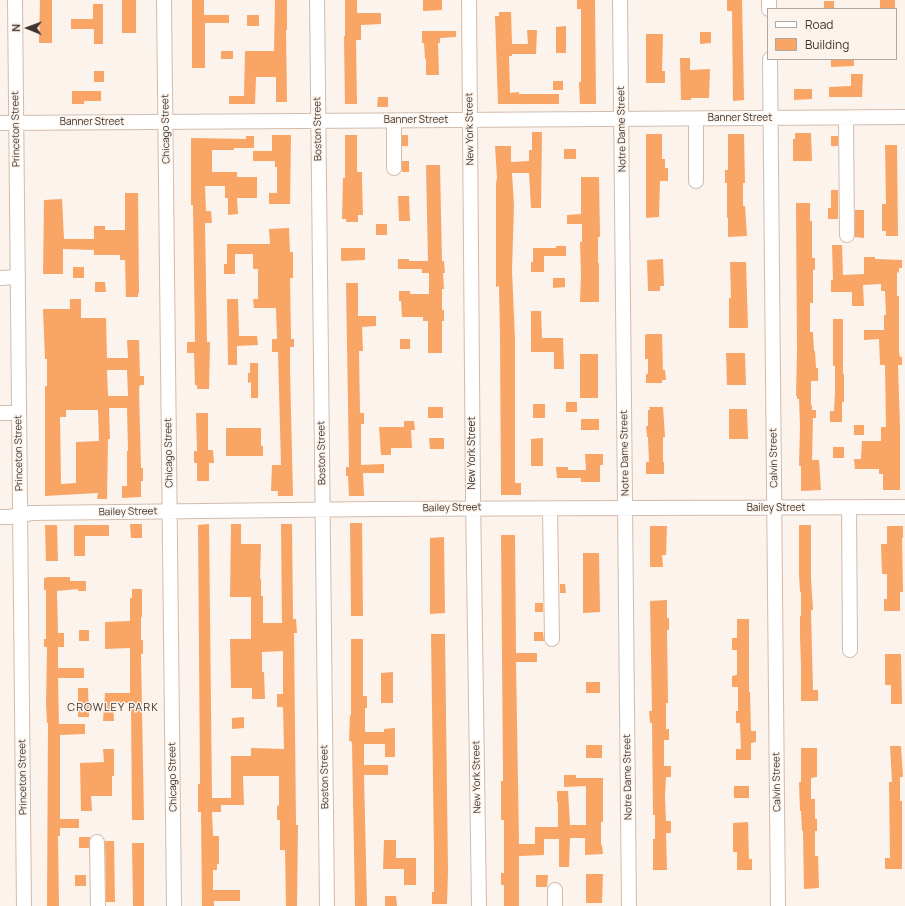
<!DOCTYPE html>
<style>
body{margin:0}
#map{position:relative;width:905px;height:906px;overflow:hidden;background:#fcf3ec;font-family:Manrope,sans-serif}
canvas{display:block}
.legend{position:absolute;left:767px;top:8px;width:130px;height:52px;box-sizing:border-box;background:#fcf3ec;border:1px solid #b0a7a0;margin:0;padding:5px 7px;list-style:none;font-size:12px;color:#3e352f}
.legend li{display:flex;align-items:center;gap:8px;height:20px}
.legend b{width:20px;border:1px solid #b0a7a0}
.north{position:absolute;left:8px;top:8px;width:40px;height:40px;-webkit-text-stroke:3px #fcf3ec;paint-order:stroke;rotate:271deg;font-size:11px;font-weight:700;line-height:16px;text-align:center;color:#3e352f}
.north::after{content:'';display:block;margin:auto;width:14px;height:18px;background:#3e352f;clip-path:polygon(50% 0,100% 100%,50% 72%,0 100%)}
</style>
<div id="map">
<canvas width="905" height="906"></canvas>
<ul class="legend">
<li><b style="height:5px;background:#fff"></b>Road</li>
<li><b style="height:11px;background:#f8a565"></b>Building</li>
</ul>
<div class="north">N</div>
</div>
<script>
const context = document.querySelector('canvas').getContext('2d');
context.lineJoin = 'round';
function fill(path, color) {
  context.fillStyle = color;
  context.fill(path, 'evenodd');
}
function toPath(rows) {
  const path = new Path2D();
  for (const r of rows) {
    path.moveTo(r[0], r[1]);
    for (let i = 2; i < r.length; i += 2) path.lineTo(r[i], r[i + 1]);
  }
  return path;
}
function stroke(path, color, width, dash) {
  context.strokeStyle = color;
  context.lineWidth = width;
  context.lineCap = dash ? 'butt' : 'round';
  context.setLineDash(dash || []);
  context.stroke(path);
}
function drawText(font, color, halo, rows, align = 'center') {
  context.font = font + ' Manrope,sans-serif';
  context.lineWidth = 3;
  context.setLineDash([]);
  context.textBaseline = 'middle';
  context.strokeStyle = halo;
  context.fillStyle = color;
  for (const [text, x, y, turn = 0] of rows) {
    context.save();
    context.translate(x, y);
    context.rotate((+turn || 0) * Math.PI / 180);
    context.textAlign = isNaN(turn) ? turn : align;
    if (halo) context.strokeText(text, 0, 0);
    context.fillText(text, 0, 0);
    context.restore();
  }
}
const building = toPath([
 [40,0,52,0,52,43,39,43],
 [122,0,136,0,136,33,122,33],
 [192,0,204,0,204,15,229,15,229,23,205,23,205,68,192,68],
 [275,0,287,0,287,30,286,30,287,102,276,102,276,77,256,77,255,104,229,104,229,96,244,96,245,51,274,51],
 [345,0,357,0,357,13,381,13,381,24,361,25,361,40,356,40,357,104,345,104,344,36,345,36],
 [423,0,442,0,442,10,423,11],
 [577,0,595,0,596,104,580,104,579,82,581,82,581,9,577,9],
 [727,0,742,0,744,100,733,101,732,11,727,11],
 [880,0,895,0,895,9,880,9],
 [824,1,834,1,834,9,824,9],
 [93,4,103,4,103,44,94,44,94,29,71,29,71,19,93,19],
 [499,12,511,12,512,44,528,44,527,30,537,30,536,54,512,54,512,56,509,56,510,93,519,92,519,94,559,94,559,104,498,104,495,16,499,16],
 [247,15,259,15,259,26,247,26],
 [566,26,566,53,556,53,556,27],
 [422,31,456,31,456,37,440,38,440,43,438,43,439,75,426,75,426,59,425,59,424,43,422,43],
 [700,32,711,32,711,43,700,44],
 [646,34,663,34,662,71,665,71,665,83,646,83],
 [221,51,233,51,233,59,221,59],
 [680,58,690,58,690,70,710,69,709,98,691,98,691,100,681,100],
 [831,59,854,59,854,66,831,67],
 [94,71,104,71,104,82,94,82],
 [851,74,863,74,862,97,829,97,829,87,851,86],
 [553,81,563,81,563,90,553,90],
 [794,89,812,89,812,99,794,100],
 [72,91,101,91,101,101,84,101,84,104,72,104],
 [378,97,388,97,388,107,377,107],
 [532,132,542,132,541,208,531,208,529,173,512,173,514,205,512,270,515,339,515,483,521,483,521,495,501,495,500,334,499,286,496,287,496,183,497,178,495,146,511,146,511,162,529,161,529,150,532,150],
 [795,133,811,133,812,161,793,161,793,139,795,139],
 [646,134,662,134,662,159,665,159,665,168,668,168,668,181,660,181,659,217,646,218],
 [728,134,744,134,745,183,743,183,743,206,745,206,747,236,728,237,728,218,727,218,727,183,725,183,725,170,728,170],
 [272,135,291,135,290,204,269,204,269,193,277,193,277,167,275,167,275,161,253,161,253,151,272,151],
 [345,135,357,135,357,172,362,172,362,181,363,215,358,215,358,222,346,222,346,219,342,219,343,178,345,178],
 [402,135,408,135,408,146,402,146],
 [246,136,254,136,254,148,234,148,234,150,212,150,212,172,237,172,237,177,257,177,257,198,237,198,238,214,228,215,228,198,225,198,225,186,205,186,206,211,211,211,212,223,205,223,207,342,210,342,209,389,197,389,197,385,195,385,194,353,187,353,187,342,195,342,193,205,191,205,191,138,246,139],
 [831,136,838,136,838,146,831,146],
 [885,145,897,145,898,236,886,236,886,231,882,231,882,204,886,204],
 [564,149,576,149,576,159,564,159],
 [402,161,409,161,409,172,402,172],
 [426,165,440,165,442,261,444,261,445,273,443,273,444,289,442,289,442,310,444,310,444,321,442,321,442,353,428,353,428,321,423,321,423,317,402,317,401,301,399,301,399,291,410,291,410,294,429,294,429,273,422,273,422,269,398,269,398,259,409,259,409,261,428,261],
 [581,177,599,177,600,237,598,237,598,263,599,263,599,302,580,302,581,274,580,242,582,242,582,224,567,224,567,215,581,214],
 [831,190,838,190,838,219,828,219,828,208,831,208],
 [125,193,138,193,139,293,138,293,138,297,126,297,125,260,120,260,120,255,94,255,94,250,63,249,63,274,43,274,44,200,62,199,64,239,94,239,94,226,105,226,105,230,125,230],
 [398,196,409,196,410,221,399,221],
 [796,203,810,203,810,221,812,221,812,258,815,258,815,270,813,270,813,303,810,303,810,332,813,332,814,351,815,351,816,368,818,368,818,381,811,381,811,405,812,405,812,410,816,410,816,418,813,418,812,460,819,460,821,490,801,491,801,466,799,466,800,425,799,399,797,399,797,396,796,396,797,351],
 [855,210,864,210,864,238,855,237],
 [376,224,387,224,387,235,376,235],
 [289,228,290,252,293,252,293,278,290,278,291,339,294,339,294,347,290,347,290,370,293,496,278,496,278,491,271,491,272,465,281,465,278,352,272,352,272,339,277,339,276,308,254,308,253,299,258,299,258,269,253,269,253,254,235,254,235,274,224,274,224,264,227,264,227,244,270,244,269,229],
 [832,245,842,245,843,275,864,274,864,257,875,257,875,259,902,260,902,268,899,268,899,273,897,272,897,296,899,296,899,352,900,357,902,357,902,365,898,365,900,427,900,490,883,490,883,474,879,474,879,469,855,469,854,459,861,459,862,441,881,441,881,427,886,427,885,365,880,365,879,339,864,340,864,330,884,330,884,315,886,315,885,291,881,291,881,284,863,285,864,306,852,306,852,292,831,292,831,280,833,280],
 [556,246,566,246,566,256,544,256,544,272,531,272,531,262,533,262,533,248,556,248],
 [341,248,365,248,365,260,341,261],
 [663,259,664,286,660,286,660,291,648,291,647,260],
 [730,262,746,262,748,328,729,328,729,298,731,298],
 [73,267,84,267,84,278,73,278],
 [553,278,565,278,565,287,553,288],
 [95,282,105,282,106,292,95,292],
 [346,283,358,283,358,316,376,316,376,326,362,327,363,351,359,351,360,413,364,413,364,424,361,424,361,465,384,464,384,473,363,473,364,496,349,496,348,476,346,476,346,467,349,467],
 [70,299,81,299,81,318,106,318,107,358,128,358,127,340,139,340,140,376,144,376,144,385,140,385,139,389,141,468,143,468,143,481,141,481,141,497,122,498,122,486,127,486,127,451,128,451,127,408,109,408,110,439,108,439,107,499,97,499,98,493,45,496,45,386,47,386,47,359,45,359,43,309,70,309],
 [107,370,127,370,128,396,108,396],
 [66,410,98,410,99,441,76,442,76,483,61,484,60,417,66,417],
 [227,299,238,299,239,336,257,336,258,345,237,346,237,365,228,365],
 [531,311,541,311,542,338,563,338,564,369,554,369,554,352,531,352],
 [833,319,843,319,843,374,844,374,844,402,842,402,842,422,830,422,830,411,834,411,835,392,835,366,833,366],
 [647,334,662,334,663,370,665,370,666,380,662,380,662,383,646,383,646,374,648,374,648,359,645,359,645,335],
 [400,339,410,339,410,349,400,349],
 [726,353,745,353,746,385,727,385],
 [580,354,598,354,598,398,580,398],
 [250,363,258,363,258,398,251,398,251,382,248,383,248,373,250,373],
 [566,402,577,402,577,412,566,412],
 [533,404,545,404,545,418,533,418],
 [428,407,443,407,443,418,428,418],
 [649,407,663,407,665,437,663,437,663,462,664,462,664,474,646,474,646,462,649,462,648,437,647,437,646,426,648,426,648,410,650,410],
 [729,409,747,409,748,439,729,439],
 [196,413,208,413,208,450,213,450,214,463,209,463,209,481,197,481,197,463,194,463,194,451,197,451],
 [581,419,599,419,599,430,581,430],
 [404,421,414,421,415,430,411,430,412,448,391,448,391,455,381,455,379,427,404,427],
 [854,425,864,425,864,435,854,435],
 [226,428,261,428,261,446,263,446,263,456,226,456],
 [429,438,444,438,444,449,430,449],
 [543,438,543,466,531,466,531,439],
 [833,447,844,447,844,458,833,458],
 [585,454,603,454,603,465,600,465,600,482,581,482,581,478,557,478,556,467,568,467,568,470,586,470],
 [350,523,362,523,363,616,351,616],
 [130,524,142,524,142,538,131,538],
 [209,524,212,798,231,798,231,756,251,756,251,748,284,749,283,707,277,707,277,694,283,694,283,651,262,652,262,672,264,672,265,699,252,699,252,688,231,688,230,639,251,639,251,597,230,597,231,524,241,524,241,544,261,544,260,579,261,579,261,596,263,596,263,623,282,623,281,524,292,524,293,619,296,619,297,633,294,633,296,825,298,825,297,906,286,906,285,850,280,850,280,820,277,820,277,806,279,805,279,776,243,776,244,805,221,805,221,812,212,812,213,836,219,836,219,864,217,864,217,870,213,870,213,890,240,890,240,901,214,901,214,906,202,906,201,812,198,812,198,784,200,784,200,778,198,525],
 [45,525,57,525,58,561,46,561],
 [74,525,109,525,109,536,85,536,85,556,74,556],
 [799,525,811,525,811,579,813,610,811,610,812,653,813,690,818,690,818,701,801,701,801,666,800,635,800,616,801,616,801,592,800,592,799,574],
 [650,526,667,526,666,555,662,555,663,567,650,567],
 [887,526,903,526,903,538,902,538,903,592,900,592,900,611,884,611,884,599,887,599,887,574,882,574,881,544,887,544],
 [501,535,515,535,516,653,537,653,537,662,516,662,519,844,535,844,535,827,558,827,558,802,557,802,557,791,568,791,570,825,586,825,586,786,564,787,564,775,576,775,576,778,603,778,603,822,601,822,601,845,602,845,603,854,585,855,585,838,570,838,569,867,559,867,559,839,544,839,544,855,519,856,519,906,504,906,504,885,501,885,501,873,504,873,504,820,501,820,501,781,503,781,503,777],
 [444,537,445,613,430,614,430,538],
 [583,553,599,553,600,612,583,613],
 [48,577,70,577,70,581,86,581,86,591,78,591,78,589,57,591,58,633,64,633,64,647,58,647,58,668,84,668,84,678,58,678,59,724,85,724,85,734,60,735,60,819,79,819,79,828,60,828,60,836,58,836,59,906,47,906,48,723,47,723,46,704,47,647,44,647,44,639,46,639,46,590,44,590,44,578],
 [560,584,565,584,566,593,560,593],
 [132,589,142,589,142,617,141,617,141,640,143,640,143,654,141,654,144,820,132,820,131,703,113,703,114,721,103,721,105,693,130,693,130,648,105,649,105,622,130,621,130,598,132,598],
 [667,600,667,618,669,618,669,630,667,630,668,703,666,703,666,729,669,729,669,740,664,740,664,766,671,766,671,777,666,777,665,796,666,821,671,821,671,833,666,833,667,870,653,870,653,839,655,839,655,815,653,815,652,723,650,723,649,711,652,711,650,601],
 [535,603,543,603,543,612,535,612],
 [737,619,749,619,749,692,750,692,751,731,756,731,756,742,751,743,751,760,736,760,736,749,741,749,740,723,736,723,736,711,738,711,738,687,732,687,732,676,737,675,737,650,732,650,732,638,737,638],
 [79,630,89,630,89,641,79,641],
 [534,632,543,632,544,641,534,641],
 [431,634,445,634,448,871,447,904,432,904,432,892,434,892,434,855],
 [351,639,363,639,363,696,367,696,367,708,365,708,365,732,384,732,384,729,395,728,395,757,385,757,385,744,364,744,364,765,388,765,388,775,364,775,367,906,355,906,352,744,351,741,349,741,350,715,351,715],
 [885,654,901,654,902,704,891,704,891,685,885,685],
 [393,672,393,703,381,703,381,673],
 [586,682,600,682,600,693,586,693],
 [78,688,88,688,89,717,78,717],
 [244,717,244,728,232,729,232,718],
 [586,745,602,745,602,758,586,758],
 [890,746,901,746,903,777,900,777,900,801,902,801,902,869,885,869,885,858,890,858,889,782,892,782],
 [801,748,817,748,817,777,811,778,811,799,815,799,815,819,817,819,817,831,815,831,815,856,818,856,819,888,804,889,803,831,802,831,801,811,800,811,799,782,801,782],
 [103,749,114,749,114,776,112,776,112,796,91,796,92,811,81,811,80,763,104,762],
 [734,786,749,786,749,798,734,798],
 [748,822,749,859,752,859,752,870,737,870,737,852,733,852,733,823],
 [79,837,90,837,89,848,79,848],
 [384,840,396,840,396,858,416,858,416,885,404,885,404,869,383,869],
 [105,841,114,841,115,902,106,902],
 [132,843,144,843,144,906,133,906],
 [586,874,603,874,602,903,586,903],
 [75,875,86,875,86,886,75,886],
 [536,875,548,875,547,887,536,887],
 [385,896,396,896,397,906,385,906]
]);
const minor = toPath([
 [15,0,24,906],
 [164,0,174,906],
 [317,0,327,906],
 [469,0,473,498,479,906],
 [620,0,629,906],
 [769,0,769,9],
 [770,59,778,906],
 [846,118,847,235],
 [394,121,394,168],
 [0,123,905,117],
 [696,181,696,119],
 [0,278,18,277],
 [0,413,19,413],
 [849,507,850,650],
 [550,509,552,639],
 [0,517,9,517,32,513,374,509,905,507],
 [97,842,98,906],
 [555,906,555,890]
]);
const streetNames = [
 ["Banner Street",740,118],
 ["Banner Street",416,120],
 ["Banner Street",92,122],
 ["Princeton Street",16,129,-91],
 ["Chicago Street",166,129,-91],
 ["Boston Street",318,129,-91],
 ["New York Street",470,129,-91],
 ["Notre Dame Street",622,129,-91],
 ["Princeton Street",19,453,-91],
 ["Chicago Street",169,453,-91],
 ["Boston Street",322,453,-91],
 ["New York Street",472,453,-90],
 ["Notre Dame Street",625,453,-91],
 ["Calvin Street",774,458,-91],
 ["Bailey Street",452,508,-1],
 ["Bailey Street",776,508],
 ["Bailey Street",128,512,-1],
 ["Princeton Street",23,777,-91],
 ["Chicago Street",173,777,-91],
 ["Boston Street",325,777,-91],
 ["New York Street",477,777,-91],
 ["Notre Dame Street",628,777,-91],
 ["Calvin Street",777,782,-91]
];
const neighbourhoodNames = [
 ["CROWLEY PARK",113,708]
];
fill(building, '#f8a565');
stroke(minor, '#d2bcad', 16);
stroke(minor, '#fff', 14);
drawText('10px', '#3e352f', '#fcf3ec', streetNames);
context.letterSpacing = '1px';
drawText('11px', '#3e352f', '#fcf3ec', neighbourhoodNames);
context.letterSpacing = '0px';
</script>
